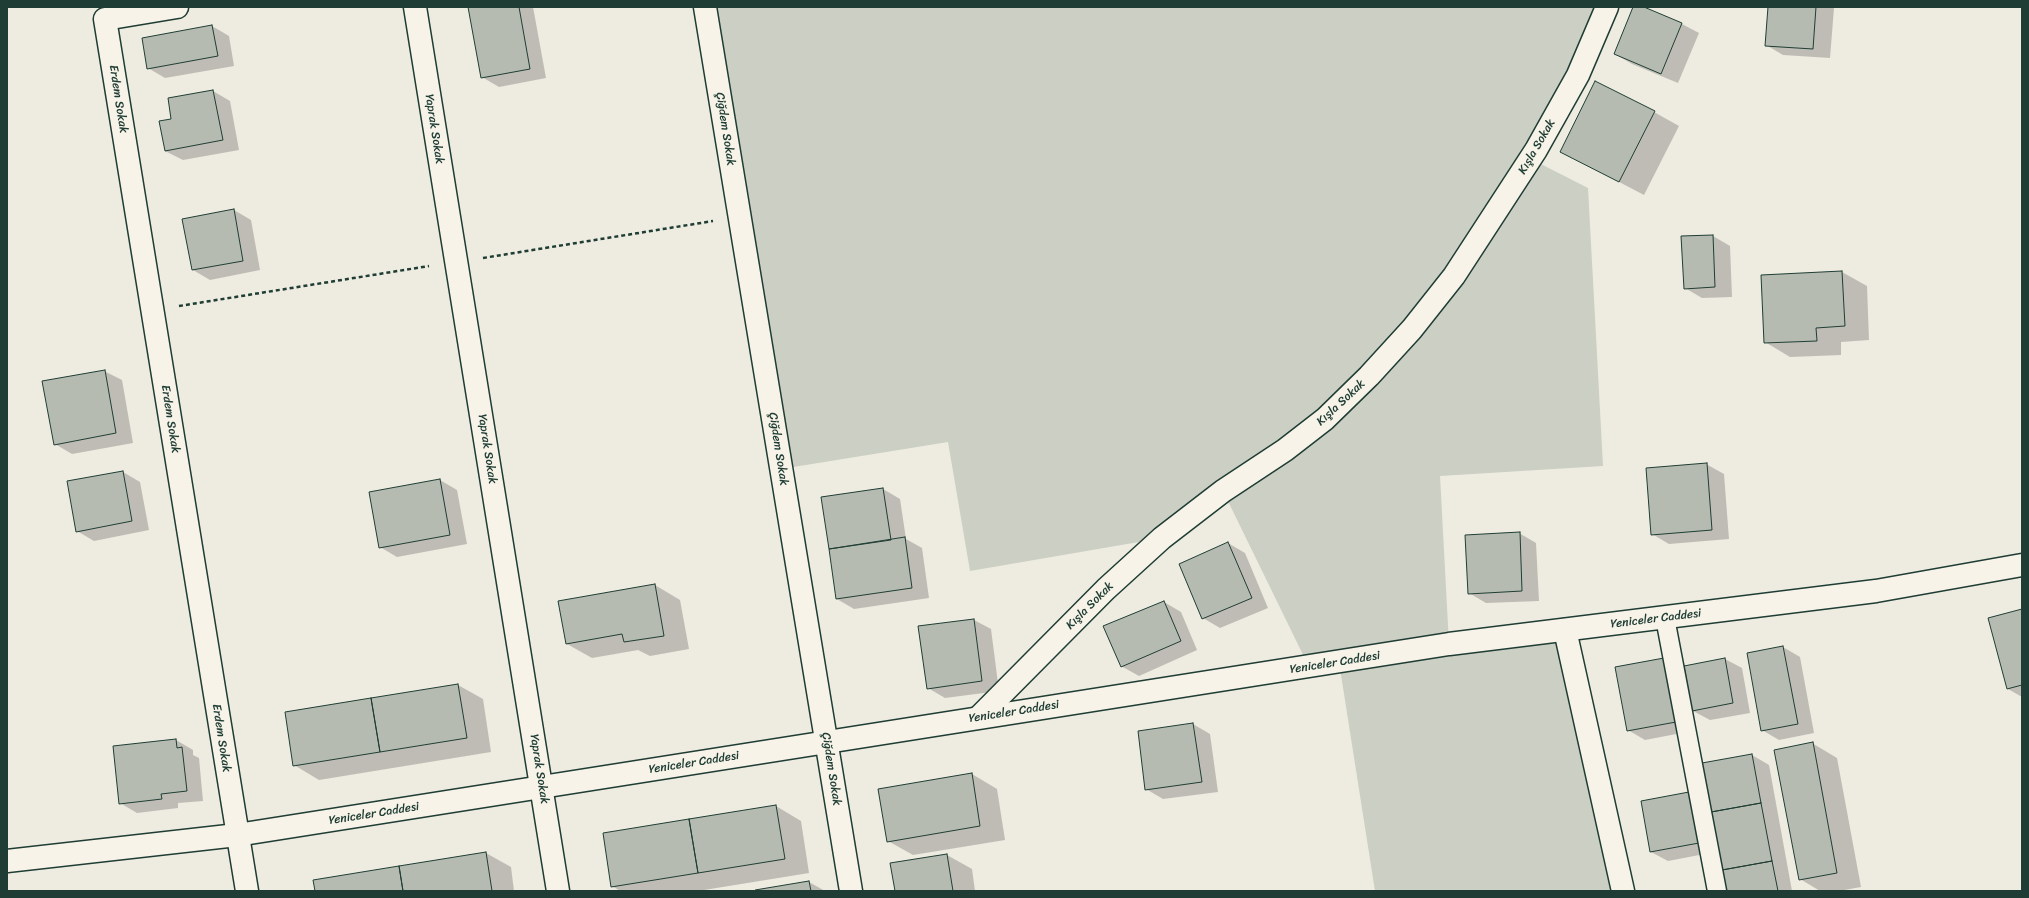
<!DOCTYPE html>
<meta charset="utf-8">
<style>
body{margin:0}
#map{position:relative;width:2029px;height:898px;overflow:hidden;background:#eeece1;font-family:Sriracha,sans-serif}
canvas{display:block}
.frame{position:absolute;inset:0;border:8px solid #1f3d34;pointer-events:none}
</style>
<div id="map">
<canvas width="2029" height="898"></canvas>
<div class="frame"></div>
</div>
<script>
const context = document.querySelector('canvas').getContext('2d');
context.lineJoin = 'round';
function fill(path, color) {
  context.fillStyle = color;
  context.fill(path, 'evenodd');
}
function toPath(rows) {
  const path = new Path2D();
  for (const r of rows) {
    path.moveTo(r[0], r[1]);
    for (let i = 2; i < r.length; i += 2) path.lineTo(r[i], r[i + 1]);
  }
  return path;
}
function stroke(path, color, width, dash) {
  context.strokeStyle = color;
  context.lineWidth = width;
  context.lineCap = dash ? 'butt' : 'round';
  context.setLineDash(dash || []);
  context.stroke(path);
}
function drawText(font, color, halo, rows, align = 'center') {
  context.font = font + ' Sriracha,sans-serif';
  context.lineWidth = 3;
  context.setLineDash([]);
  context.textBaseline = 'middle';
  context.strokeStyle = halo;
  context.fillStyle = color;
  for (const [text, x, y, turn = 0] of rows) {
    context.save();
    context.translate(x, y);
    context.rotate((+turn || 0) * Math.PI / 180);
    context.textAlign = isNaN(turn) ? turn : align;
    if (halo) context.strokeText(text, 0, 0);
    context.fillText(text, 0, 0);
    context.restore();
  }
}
const green = toPath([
 [705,7,1607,7,1531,159,1588,188,1603,466,1440,476,1449,644,1565,630,1623,891,1375,891,1339,662,1309,667,1223,491,1162,538,970,571,948,442,781,469]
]);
const shadow = toPath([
 [469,7,533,7,546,78,499,87,482,77],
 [1635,7,1641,7,1682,24,1699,33,1678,83,1632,64,1615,54],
 [1769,7,1834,8,1830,58,1783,55,1766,45],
 [212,26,229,36,234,66,165,78,148,68],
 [213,91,230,101,239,150,183,160,165,151,172,120],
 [1654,112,1679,126,1644,195,1562,152],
 [234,210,251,220,260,270,210,280,193,270,183,220],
 [1713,236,1730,246,1732,297,1702,298,1685,288],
 [1842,272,1867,286,1869,340,1841,342,1841,355,1790,357,1765,342,1762,276],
 [104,371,122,380,133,443,72,454,55,444],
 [1706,464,1724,474,1729,539,1669,544,1652,534],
 [123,472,140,482,149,530,94,541,77,531],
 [440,480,457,490,467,544,397,557,380,547],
 [883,489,900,499,906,539,922,548,929,598,854,609,837,599],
 [1519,533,1536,543,1539,601,1486,603,1469,593],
 [1228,543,1245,553,1268,608,1220,628,1203,618],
 [655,585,680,600,689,649,650,656,638,650,592,658,567,644,560,602],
 [1164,602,1181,612,1197,650,1139,676,1121,666],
 [2022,610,2022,697,2008,689,1989,619],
 [974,620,991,629,999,691,945,698,928,688,919,627],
 [1783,647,1800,657,1814,733,1779,740,1762,730],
 [1725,659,1742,668,1750,713,1710,720,1693,711],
 [1681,668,1692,731,1645,740,1628,730],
 [458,685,483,699,491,752,319,780,294,765,286,712],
 [1193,724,1210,734,1218,792,1163,799,1146,789,1139,732],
 [176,740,193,750,193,755,199,758,203,801,178,803,178,808,137,813,120,803],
 [1812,743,1837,758,1861,887,1839,891,1820,891,1800,879],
 [1752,755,1769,765,1792,891,1727,891],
 [972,774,997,789,1005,840,913,855,888,841,879,790],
 [1689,793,1715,852,1668,861,1651,852],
 [776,806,801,821,809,873,698,891,620,891,612,886],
 [486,853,511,867,514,891,316,891],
 [947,855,972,869,975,891,896,891],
 [809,882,825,891,756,891]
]);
const building = toPath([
 [468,7,519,7,530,69,481,78,468,7],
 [1633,7,1644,7,1682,23,1661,74,1614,54,1633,7],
 [1768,7,1816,7,1813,49,1765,46,1768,7],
 [212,25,218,56,147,69,142,38,212,25],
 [1595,81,1655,111,1619,182,1560,152,1595,81],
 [213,90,223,140,165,151,159,121,171,119,168,98,213,90],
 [234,209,243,261,192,270,182,219,234,209],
 [1713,235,1715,287,1684,289,1681,236,1713,235],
 [1842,271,1845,326,1816,328,1817,341,1764,343,1761,275,1842,271],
 [105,370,116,433,54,445,42,381,105,370],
 [1707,463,1712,530,1651,535,1646,468,1707,463],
 [123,471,132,521,76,532,67,481,123,471],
 [440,479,450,535,379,548,369,492,440,479],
 [883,488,891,540,829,549,821,497,883,488],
 [1520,532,1522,591,1468,594,1465,535,1520,532],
 [905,537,912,588,836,599,829,549,905,537],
 [1228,542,1252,598,1202,619,1179,564,1228,542],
 [655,584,664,636,624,642,622,634,566,644,558,601,655,584],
 [1164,601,1181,641,1121,667,1103,626,1164,601],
 [2022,609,2022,685,2007,689,1988,618,2022,609],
 [974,619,982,681,927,689,918,626,974,619],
 [1783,646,1798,724,1761,731,1747,653,1783,646],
 [1664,658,1676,722,1627,731,1615,667,1664,658],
 [1725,658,1733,703,1692,711,1684,666,1725,658],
 [458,684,467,738,380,752,371,698,458,684],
 [371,698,380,752,293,766,285,712,371,698],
 [1193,723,1202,782,1145,790,1138,731,1193,723],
 [176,739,177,748,182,747,187,791,161,794,162,799,119,804,113,746,176,739],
 [1813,742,1837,873,1799,880,1774,750,1813,742],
 [1752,754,1761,803,1711,812,1702,763,1752,754],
 [972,773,980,826,887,842,878,789,972,773],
 [1689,792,1699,843,1650,852,1641,801,1689,792],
 [1761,803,1772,861,1722,870,1711,812,1761,803],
 [776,805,785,859,698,873,689,819,776,805],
 [689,819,698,873,611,887,603,833,689,819],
 [486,852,492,891,403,891,399,866,486,852],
 [947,854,953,891,895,891,890,863,947,854],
 [1772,861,1778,891,1726,891,1722,870,1772,861],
 [399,866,403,891,315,891,313,880,399,866],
 [809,881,811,891,755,891,755,890,809,881]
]);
const path = toPath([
 [483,258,713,221],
 [179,306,429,266]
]);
const service = toPath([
 [1665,618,1717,891]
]);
const minor = toPath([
 [177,7,105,19,247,891],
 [415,7,558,891],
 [705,7,851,891],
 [1565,630,1623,891],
 [979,717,1106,589,1162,538,1223,491,1285,450,1325,419,1369,376,1412,329,1454,276,1536,150,1578,75,1607,7]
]);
const tertiary = toPath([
 [7,861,237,835,1449,644,1876,591,2022,565]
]);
const streetNames = [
 ["Erdem Sokak",118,99,81],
 ["Yaprak Sokak",434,129,81],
 ["Çiğdem Sokak",725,129,81],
 ["Kışla Sokak",1537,147,-60],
 ["Kışla Sokak",1341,403,-43],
 ["Erdem Sokak",170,419,81],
 ["Yaprak Sokak",487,449,81],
 ["Çiğdem Sokak",778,449,81],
 ["Kışla Sokak",1090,606,-45],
 ["Yeniceler Caddesi",1656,619,-7],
 ["Yeniceler Caddesi",1335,663,-9],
 ["Yeniceler Caddesi",1014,712,-9],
 ["Erdem Sokak",221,738,81],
 ["Yeniceler Caddesi",694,763,-9],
 ["Yaprak Sokak",539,769,81],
 ["Çiğdem Sokak",831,769,81],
 ["Yeniceler Caddesi",374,814,-9]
];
fill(green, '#cccfc4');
fill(shadow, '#0003');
fill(building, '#b5bbb0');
stroke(building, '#1f3d34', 1);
stroke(service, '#1f3d34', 21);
stroke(minor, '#1f3d34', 25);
stroke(tertiary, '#1f3d34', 25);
stroke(path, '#1f3d34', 2.5, [4, 3]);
stroke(service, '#f7f3e8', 18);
stroke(minor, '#f7f3e8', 22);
stroke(tertiary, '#f7f3e8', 22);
drawText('12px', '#1f3d34', '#f7f3e8', streetNames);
</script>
